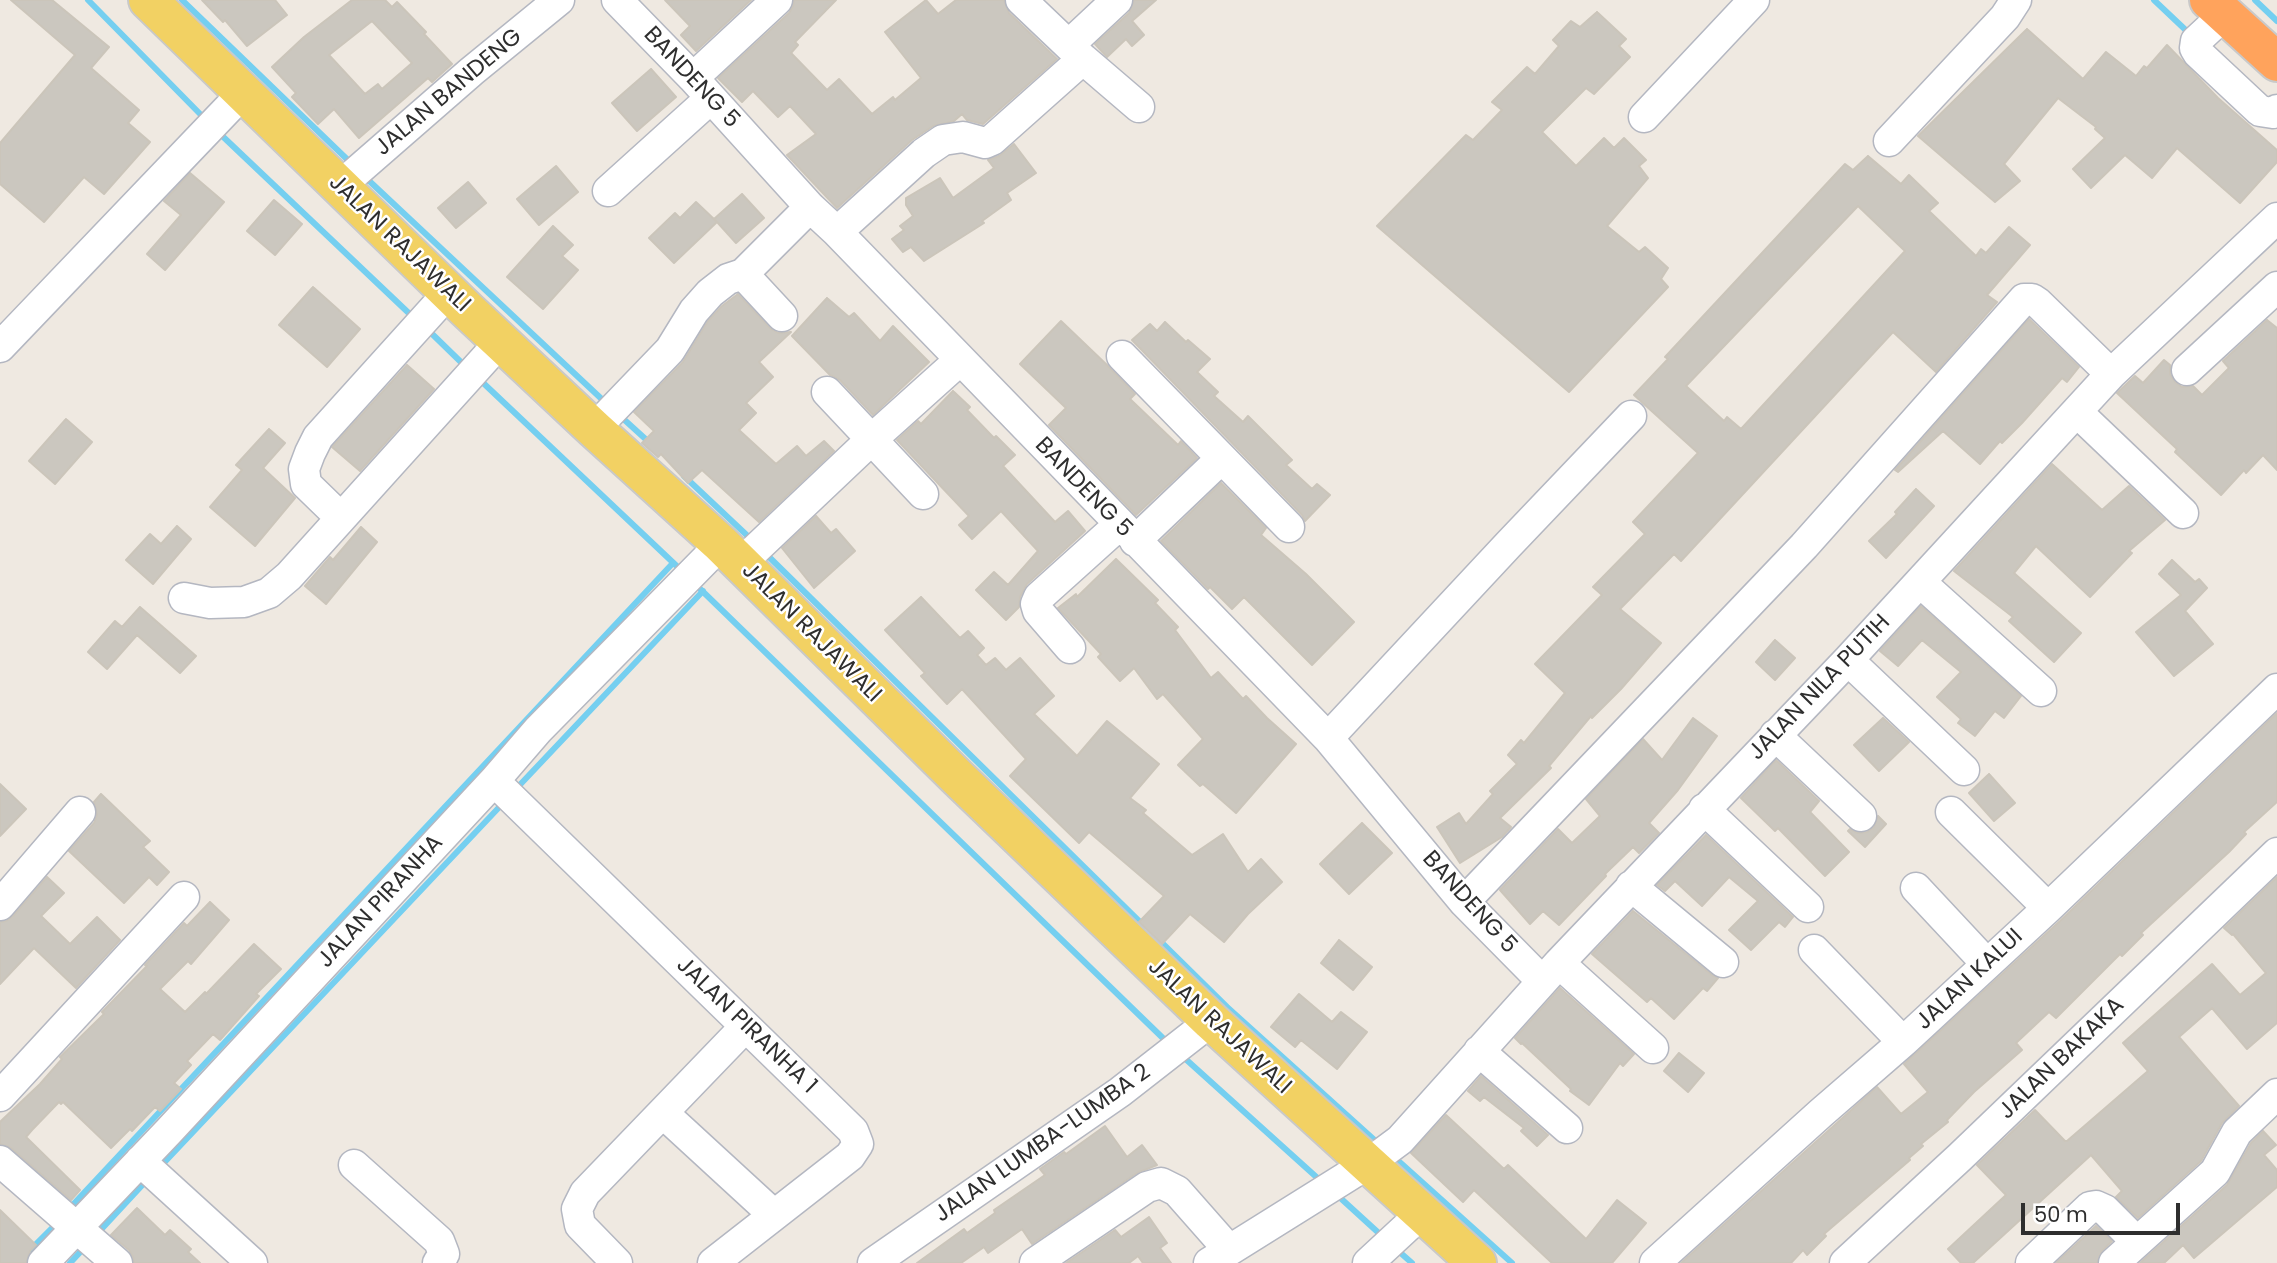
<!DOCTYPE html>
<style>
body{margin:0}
#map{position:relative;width:2277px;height:1263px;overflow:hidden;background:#efe9e1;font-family:Poppins,sans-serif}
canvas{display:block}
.scale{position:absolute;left:2021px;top:1203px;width:159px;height:32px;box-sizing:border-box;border:4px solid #2e2e2e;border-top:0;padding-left:9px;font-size:21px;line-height:24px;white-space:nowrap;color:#2e2e2e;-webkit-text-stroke:5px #fff;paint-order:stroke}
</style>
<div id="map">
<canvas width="2277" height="1263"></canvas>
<div class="scale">50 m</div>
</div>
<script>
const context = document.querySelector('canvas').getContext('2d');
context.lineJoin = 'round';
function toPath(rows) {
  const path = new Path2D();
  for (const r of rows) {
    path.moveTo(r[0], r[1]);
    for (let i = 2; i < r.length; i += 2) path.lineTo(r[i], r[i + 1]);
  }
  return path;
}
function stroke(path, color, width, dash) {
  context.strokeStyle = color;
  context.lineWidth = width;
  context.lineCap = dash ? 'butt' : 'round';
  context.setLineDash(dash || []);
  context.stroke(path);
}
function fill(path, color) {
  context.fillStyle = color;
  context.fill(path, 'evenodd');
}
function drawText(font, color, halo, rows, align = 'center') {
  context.font = font + ' Poppins,sans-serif';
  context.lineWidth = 5;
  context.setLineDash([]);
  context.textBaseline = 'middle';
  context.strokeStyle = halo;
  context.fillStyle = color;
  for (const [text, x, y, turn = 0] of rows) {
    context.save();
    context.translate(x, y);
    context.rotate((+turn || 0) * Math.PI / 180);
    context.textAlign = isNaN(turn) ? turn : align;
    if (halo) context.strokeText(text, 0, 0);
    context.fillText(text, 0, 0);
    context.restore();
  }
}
const stream = toPath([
 [88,0,207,121],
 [182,0,352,164],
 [2154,0,2192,36],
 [2255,0,2277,21],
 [217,131,415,319],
 [365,177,607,404],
 [426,328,466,367],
 [479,379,682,571],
 [618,414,651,444],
 [684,476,753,541],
 [765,553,1144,926],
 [695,584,1169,1044],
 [515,790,703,591],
 [1157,938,1227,1007,1380,1145],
 [1180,1054,1323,1183],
 [1394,1157,1512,1263],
 [160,1167,505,801],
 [1336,1194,1382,1236],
 [67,1211,673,563],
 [97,1234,147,1180],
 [1395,1248,1412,1263],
 [31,1249,58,1222],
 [70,1263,85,1247]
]);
const building = toPath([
 [11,0,52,0,109,47,91,68,139,110,128,123,150,142,104,194,84,177,44,222,0,184,0,143,75,55,11,0],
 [202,0,275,0,287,15,247,46,225,20,223,22,202,0],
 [352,0,385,0,392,7,397,2,426,32,424,34,452,64,432,82,428,78,359,138,334,109,318,124,292,97,296,93,272,67,304,37,352,0],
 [372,21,412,63,382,89,378,84,365,94,329,55,372,21],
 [665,0,751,0,696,51,681,35,690,26,665,0],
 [794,0,836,0,795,42,798,45,791,53,827,90,839,79,872,114,893,97,895,100,921,78,885,32,926,0,938,14,956,0,1004,0,1009,13,1057,59,983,124,967,120,962,114,954,121,933,126,912,140,837,208,787,155,816,134,790,106,778,117,753,91,742,102,718,78,789,13,793,6,794,0],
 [1134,0,1156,0,1132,21,1144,35,1132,46,1126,39,1107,57,1095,44,1129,13,1134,0],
 [1597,12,1626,39,1619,46,1630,57,1594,94,1586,88,1542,132,1576,166,1604,138,1614,148,1624,138,1646,160,1639,166,1648,178,1607,226,1639,252,1645,247,1668,268,1661,279,1668,287,1569,392,1377,226,1466,135,1473,140,1502,110,1492,102,1527,67,1535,74,1559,46,1553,40,1571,21,1580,27,1597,12],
 [2027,29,2083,79,2106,52,2136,76,2144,66,2147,68,2167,45,2218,98,2277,150,2277,162,2240,203,2177,148,2152,178,2125,155,2091,188,2073,169,2105,138,2095,129,2096,127,2058,98,2004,164,2020,181,1995,202,1918,136,2027,29],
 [651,69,676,97,637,131,612,103,651,69],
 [1014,144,1036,173,1007,193,1011,200,982,221,984,223,924,261,911,247,903,252,892,239,904,230,900,226,913,216,906,205,906,198,940,178,953,198,994,168,988,160,999,156,1014,144],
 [1868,156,1901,184,1909,175,1938,203,1929,211,1976,256,1981,249,1986,253,2009,227,2030,245,1987,295,1997,302,1936,372,1893,332,1681,561,1674,554,1620,609,1661,643,1621,689,1592,718,1591,716,1549,766,1551,768,1500,818,1511,827,1502,837,1460,863,1437,827,1459,813,1466,824,1493,794,1490,791,1517,764,1508,755,1521,740,1524,743,1565,693,1535,664,1602,595,1593,587,1645,534,1633,522,1698,453,1634,395,1668,359,1665,357,1845,164,1853,170,1868,156],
 [1858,206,1905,251,1741,429,1727,417,1724,421,1686,386,1858,206],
 [556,166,578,192,539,225,517,199,556,166],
 [190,173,224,202,165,270,147,254,181,215,164,201,190,173],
 [468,182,486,203,456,228,438,208,468,182],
 [742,194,764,218,736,243,717,222,674,263,649,238,675,213,680,218,696,202,716,221,714,219,742,194],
 [274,200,302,224,275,255,247,231,274,200],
 [553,226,573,245,562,256,578,270,543,309,507,277,553,226],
 [313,287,360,329,327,367,279,325,313,287],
 [738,294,770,328,778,333,791,332,759,362,773,377,746,403,756,413,739,430,776,464,797,446,806,456,824,441,834,451,759,522,702,470,688,483,661,454,658,457,642,443,654,431,634,412,683,362,708,321,722,306,738,294],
 [827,298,849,317,854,313,880,341,893,326,929,362,873,415,840,380,830,375,792,336,827,298],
 [2029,319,2079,367,2067,382,2062,378,2022,423,2002,443,2000,441,1980,464,1943,431,1898,472,1895,470,2029,319],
 [2267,320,2277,328,2277,470,2263,455,2246,473,2244,470,2221,495,2175,452,2177,449,2117,393,2135,376,2143,383,2164,360,2170,365,2170,374,2175,382,2182,387,2193,386,2202,395,2229,368,2223,361,2267,320],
 [1061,321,1107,365,1135,394,1130,399,1178,445,1181,441,1197,458,1136,515,1049,425,1066,408,1020,364,1061,321],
 [1165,322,1186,342,1188,340,1210,359,1197,372,1218,392,1214,396,1243,422,1248,416,1292,460,1286,465,1312,489,1317,484,1330,495,1305,521,1302,515,1132,340,1150,324,1157,331,1165,322],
 [407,365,434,389,360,471,332,447,407,365],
 [953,391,970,407,967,410,994,438,996,436,1015,455,1003,466,1055,522,1068,511,1085,531,1027,584,1020,597,1019,607,1006,620,976,590,994,572,1008,585,1038,551,1001,511,972,539,959,525,969,516,897,440,918,421,921,424,953,391],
 [66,419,92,442,55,484,29,461,66,419],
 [269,429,285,443,263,468,295,498,255,546,210,507,242,470,236,465,269,429],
 [2052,464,2102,510,2129,486,2165,520,2129,551,2132,553,2090,597,2036,546,2014,573,2081,633,2054,662,2009,621,2013,617,1954,571,2052,464],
 [1221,483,1266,528,1261,535,1306,574,1354,622,1312,665,1244,597,1232,609,1210,587,1208,589,1161,541,1221,483],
 [1916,489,1934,506,1886,558,1869,541,1897,514,1895,512,1916,489],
 [816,516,831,533,836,529,855,551,814,588,782,548,816,516],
 [177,526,191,539,153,584,126,560,150,534,161,544,177,526],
 [361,527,377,542,326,604,305,586,330,557,333,560,361,527],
 [1116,559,1158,600,1155,603,1178,627,1175,630,1211,678,1218,672,1243,699,1246,696,1267,718,1296,744,1236,813,1203,784,1200,786,1178,765,1203,739,1163,694,1157,699,1134,668,1120,681,1098,657,1101,654,1058,608,1076,594,1077,597,1116,559],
 [2172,560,2195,582,2199,579,2207,588,2185,611,2213,644,2174,676,2136,632,2181,595,2159,574,2172,560],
 [921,597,960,638,968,631,984,648,977,655,986,665,995,658,1006,670,1020,658,1054,696,1034,714,1077,756,1107,721,1159,764,1130,798,1146,810,1143,813,1192,855,1223,834,1248,872,1261,859,1282,882,1248,914,1224,942,1190,914,1162,944,1139,922,1164,896,1089,832,1079,843,1010,776,1026,759,962,689,947,704,921,676,925,673,885,630,921,597],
 [1921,606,2021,696,2004,718,1995,711,1975,736,1958,723,1961,719,1937,697,1961,672,1922,640,1898,666,1880,651,1921,606],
 [140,607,196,656,180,673,137,635,107,669,88,652,115,621,122,627,140,607],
 [1775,640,1795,658,1775,680,1756,662,1775,640],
 [2277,713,2277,802,2244,832,2246,834,2229,852,2141,933,2143,935,2122,956,2120,954,2056,1018,2049,1012,2016,1043,2022,1050,1974,1092,1947,1120,1948,1122,1921,1144,1923,1146,1909,1158,1910,1160,1824,1234,1826,1236,1807,1255,1803,1250,1791,1263,1681,1263,1877,1087,1901,1114,1928,1092,1904,1064,2060,921,2277,713],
 [1693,718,1717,736,1678,790,1649,823,1659,833,1639,853,1633,847,1605,874,1606,876,1559,925,1543,911,1530,924,1500,890,1558,829,1572,843,1600,816,1586,799,1643,739,1662,760,1693,718],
 [1883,718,1909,742,1879,771,1854,745,1883,718],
 [1776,760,1819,801,1810,812,1849,852,1825,876,1778,828,1775,831,1741,798,1776,760],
 [1989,774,2015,803,1994,821,1969,793,1989,774],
 [0,784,26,809,0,836,0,784],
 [101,794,150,841,143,847,169,872,157,885,149,877,124,903,69,851,94,823,97,815,94,802,101,794],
 [1878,816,1886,824,1865,847,1848,831,1850,829,1858,833,1867,832,1874,827,1878,816],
 [1362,823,1392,853,1349,894,1320,864,1362,823],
 [1706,835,1793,917,1785,927,1779,922,1751,950,1729,930,1758,901,1729,877,1702,906,1675,881,1665,891,1657,885,1706,835],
 [47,877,64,893,41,916,70,944,97,917,120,940,76,988,34,948,0,984,0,922,6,921,13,916,47,877],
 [2277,877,2277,1023,2247,1049,2212,1008,2179,1037,2239,1106,2222,1123,2201,1161,2138,1218,2116,1197,2122,1191,2091,1155,1973,1263,1961,1263,1948,1249,2006,1195,1977,1165,2035,1110,2065,1141,2067,1141,2148,1071,2123,1043,2212,964,2240,995,2266,973,2233,934,2232,935,2224,928,2277,877],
 [210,902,229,920,191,964,188,961,160,989,185,1012,205,992,206,994,254,944,281,969,256,994,259,996,220,1040,213,1034,187,1061,191,1065,174,1083,181,1089,160,1111,155,1107,132,1131,130,1129,111,1148,63,1102,61,1104,59,1102,32,1130,26,1137,80,1190,71,1200,11,1148,0,1144,0,1122,40,1084,62,1059,60,1057,104,1014,102,1012,147,966,145,965,184,923,187,926,210,902],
 [1633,911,1712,975,1718,978,1707,991,1703,988,1674,1019,1651,998,1647,1002,1592,954,1633,911],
 [1339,940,1372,967,1353,990,1321,963,1339,940],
 [1560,988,1634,1054,1623,1066,1620,1063,1589,1105,1570,1091,1571,1089,1522,1043,1521,1044,1515,1038,1560,988],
 [1299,994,1332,1022,1341,1012,1367,1032,1337,1069,1301,1040,1295,1047,1271,1027,1299,994],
 [1679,1053,1704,1073,1688,1092,1664,1071,1679,1053],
 [1481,1076,1548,1135,1537,1146,1521,1131,1524,1128,1484,1097,1480,1101,1468,1091,1481,1076],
 [1446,1115,1504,1169,1508,1165,1586,1239,1617,1200,1646,1223,1612,1263,1552,1263,1474,1190,1463,1202,1411,1153,1446,1115],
 [1105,1126,1127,1157,1142,1145,1157,1165,1137,1173,1032,1244,1022,1229,988,1253,984,1247,961,1263,917,1263,964,1229,967,1233,995,1213,994,1210,1045,1175,1040,1169,1064,1152,1066,1154,1105,1126],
 [2263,1131,2276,1145,2264,1155,2277,1170,2277,1187,2194,1258,2183,1245,2164,1263,2140,1263,2227,1185,2251,1143,2263,1131],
 [137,1208,165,1235,170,1230,191,1249,188,1252,200,1263,134,1263,133,1257,129,1250,111,1235,137,1208],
 [0,1210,36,1245,30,1251,26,1263,0,1263,0,1210],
 [1149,1217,1167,1243,1160,1248,1171,1263,1143,1263,1138,1256,1129,1263,1066,1263,1115,1230,1121,1237,1149,1217],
 [2096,1226,2112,1241,2102,1251,2097,1263,2056,1263,2096,1226]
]);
const minor = toPath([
 [617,0,693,78,810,207,837,232,1328,738,1464,902,1542,981],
 [1021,0,1083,59,1139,107],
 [2224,15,2196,41,2195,48,2198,53,2260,111,2273,113,2277,110],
 [1070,44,1117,0],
 [693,78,777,0],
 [1644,117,1754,0],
 [1889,141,2005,17,2016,0],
 [340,186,472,71,559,0],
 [608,191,711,98],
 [837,232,924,153,943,140,963,137,985,143,992,140,1083,59],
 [743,274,782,316],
 [0,347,243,93],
 [1122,356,1289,527],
 [2187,370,2277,287],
 [827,392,923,494],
 [2077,412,2183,513],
 [594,429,670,350,694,311,710,293,728,279,743,274,810,207],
 [341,518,306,484,304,469,310,453,318,437,449,292],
 [1135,541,1221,459],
 [741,563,872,439,960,360],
 [1920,582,2041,691],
 [184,598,210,603,244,602,269,593,289,576,501,341],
 [1070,648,1038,611,1036,604,1039,597,1119,525],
 [1848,660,1964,770],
 [1775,735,1861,816],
 [1328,738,1508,545,1631,416],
 [494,781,853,1131,858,1144,850,1156,713,1263],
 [1704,809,1808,907],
 [1951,812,2048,908],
 [1631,886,1723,962],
 [1916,888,1987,964],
 [1464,902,1804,546,2024,299,2032,299,2038,303,2111,374],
 [0,905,80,812],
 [1814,950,1903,1042],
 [1559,963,1653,1048],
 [1479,1051,1567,1128],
 [0,1096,184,897],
 [663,1113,774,1215],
 [0,1161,117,1263],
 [140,1161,252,1263],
 [354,1165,439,1241,444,1254,438,1263],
 [43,1263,168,1132,494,781,538,730,721,544],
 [617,1263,580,1225,577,1209,585,1193,745,1027],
 [873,1263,1120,1092,1211,1021],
 [1035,1263,1147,1187,1161,1183,1177,1191,1229,1250],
 [1209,1263,1369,1163,1400,1140,1559,963,1848,660,2111,374,2277,218],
 [1368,1263,1422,1213],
 [1655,1263,1821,1113,1903,1042,2048,908,2277,689],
 [1845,1263,1960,1157,2277,853],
 [2031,1263,2090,1207,2096,1206,2105,1210,2137,1242],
 [2114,1263,2215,1172,2237,1132,2277,1094]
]);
const major = toPath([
 [148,0,467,310,594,429,721,544,958,778,1211,1021,1477,1263]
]);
const highway = toPath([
 [2209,0,2277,62]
]);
const streetNames = [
 ["BANDENG 5",691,78,47],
 ["JALAN BANDENG",449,93,-40],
 ["JALAN RAJAWALI",399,244,44],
 ["BANDENG 5",1083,488,46],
 ["JALAN RAJAWALI",811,633,45],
 ["JALAN NILA PUTIH",1820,688,-46],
 ["JALAN PIRANHA",381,902,-47],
 ["BANDENG 5",1469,903,48],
 ["JALAN KALUI",1970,980,-43],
 ["JALAN PIRANHA 1",746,1026,44],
 ["JALAN RAJAWALI",1219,1027,43],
 ["JALAN BAKAKA",2062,1059,-44],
 ["JALAN LUMBA-LUMBA 2",1043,1144,-35]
];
stroke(stream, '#75cff0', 6);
fill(building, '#cbc7bf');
stroke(building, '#cbc5ba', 2);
stroke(minor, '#b4b7c1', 33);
stroke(major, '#c9c9c9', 42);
stroke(highway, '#c9c9c9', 42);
stroke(minor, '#fff', 30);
stroke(major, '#f2d163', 38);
stroke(highway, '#ffa35c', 38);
drawText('23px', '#2e2e2e', '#fff', streetNames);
</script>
